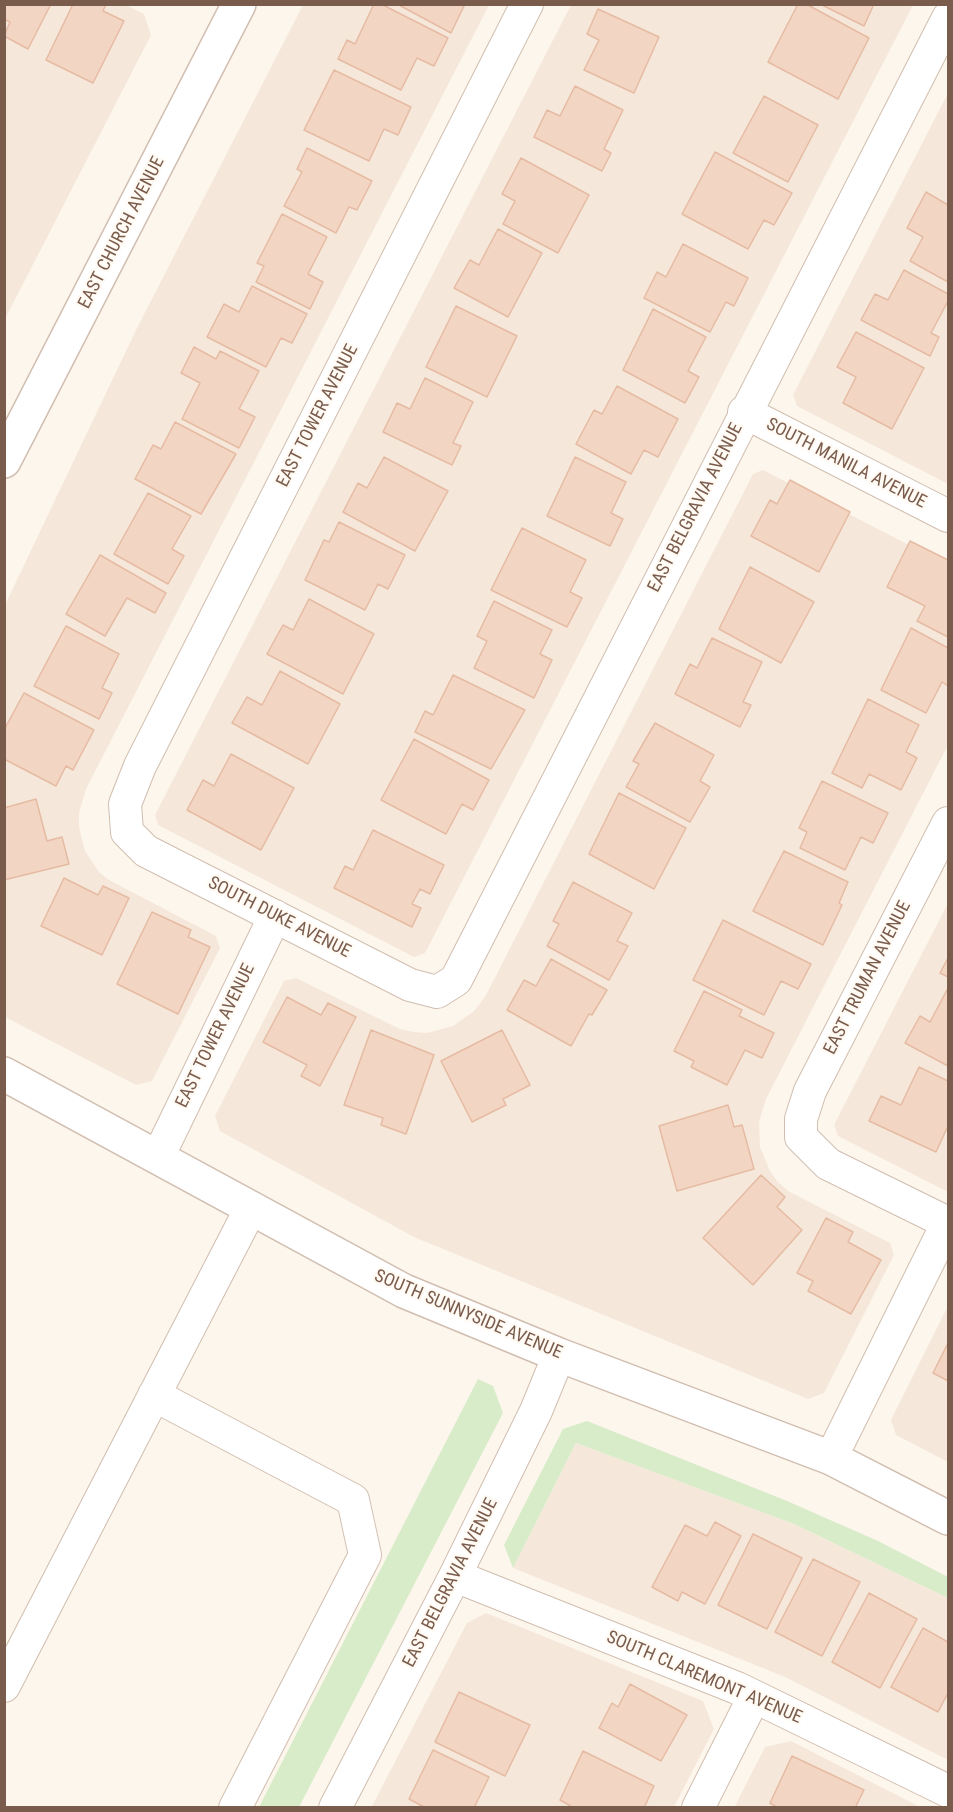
<!DOCTYPE html>
<style>
body{margin:0}
#map{position:relative;width:953px;height:1812px;overflow:hidden;background:#fdf6ec;font-family:"Roboto Condensed",sans-serif}
canvas{display:block}
.frame{position:absolute;inset:0;border:6px solid #7a5c4d;pointer-events:none}
</style>
<div id="map">
<canvas width="953" height="1812"></canvas>
<div class="frame"></div>
</div>
<script>
const context = document.querySelector('canvas').getContext('2d');
context.lineJoin = 'round';
function fill(path, color) {
  context.fillStyle = color;
  context.fill(path, 'evenodd');
}
function toPath(rows) {
  const path = new Path2D();
  for (const r of rows) {
    path.moveTo(r[0], r[1]);
    for (let i = 2; i < r.length; i += 2) path.lineTo(r[i], r[i + 1]);
  }
  return path;
}
function stroke(path, color, width, dash) {
  context.strokeStyle = color;
  context.lineWidth = width;
  context.lineCap = dash ? 'butt' : 'round';
  context.setLineDash(dash || []);
  context.stroke(path);
}
function drawText(font, color, halo, rows, align = 'center') {
  context.font = font + ' "Roboto Condensed",sans-serif';
  context.lineWidth = 4.5;
  context.setLineDash([]);
  context.textBaseline = 'middle';
  context.strokeStyle = halo;
  context.fillStyle = color;
  for (const [text, x, y, turn = 0] of rows) {
    context.save();
    context.translate(x, y);
    context.rotate((+turn || 0) * Math.PI / 180);
    context.textAlign = isNaN(turn) ? turn : align;
    if (halo) context.strokeText(text, 0, 0);
    context.fillText(text, 0, 0);
    context.restore();
  }
}
const residential = toPath([
 [4,5,126,5,144,14,151,35,5,319],
 [303,5,489,5,86,789,79,813,79,827,85,851,99,872,109,880,216,936,220,948,152,1081,136,1085,5,1017,5,605,137,328],
 [571,5,913,5,425,953,414,957,158,825,155,815],
 [948,93,948,484,797,406,793,395],
 [763,470,948,565,948,745,766,1099,759,1122,760,1147,770,1171,777,1181,788,1191,890,1243,894,1255,824,1393,808,1399,414,1237,220,1131,215,1116,284,981,296,978,400,1029,414,1032,427,1033,453,1026,474,1011,485,997,753,474],
 [948,903,948,1192,838,1136,834,1125],
 [948,1306,948,1462,896,1435,891,1420],
 [576,1443,794,1524,948,1598,948,1760,785,1677,513,1568],
 [486,1613,703,1701,714,1729,674,1807,371,1808,467,1623],
 [791,1741,920,1807,734,1808,765,1747]
]);
const green = toPath([
 [478,1379,493,1386,503,1413,299,1807,259,1807],
 [587,1421,787,1501,878,1541,948,1577,948,1598,794,1524,576,1443,513,1568,504,1545,563,1429]
]);
const building = toPath([
 [4,4,51,4,28,49,4,36,10,22,4,19,4,4],
 [73,4,106,4,103,11,124,21,93,83,46,60,73,4],
 [374,4,381,4,448,38,434,66,417,58,401,90,338,59,347,40,355,44,374,4],
 [397,4,465,4,451,33,397,4],
 [798,4,806,4,869,38,838,99,768,62,798,4],
 [820,4,874,4,864,26,820,4],
 [598,9,659,37,634,93,584,70,599,40,587,34,598,9],
 [334,70,411,107,398,135,384,129,369,161,304,130,334,70],
 [575,86,623,110,604,149,611,153,602,171,534,137,547,110,560,116,575,86],
 [764,96,818,125,788,182,733,153,764,96],
 [307,148,372,181,357,210,349,207,336,233,284,206,302,172,297,169,307,148],
 [715,152,792,193,774,225,764,220,748,249,682,214,715,152],
 [521,158,589,195,558,253,503,224,515,201,502,194,521,158],
 [926,192,948,205,948,282,910,261,923,237,907,228,926,192],
 [282,214,327,237,308,274,323,282,310,309,256,282,264,266,257,263,282,214],
 [498,229,542,253,508,317,454,288,470,260,479,265,498,229],
 [683,244,748,278,734,306,726,302,710,332,644,298,657,272,666,277,683,244],
 [904,270,948,294,948,301,931,333,939,337,930,356,861,320,875,294,888,300,904,270],
 [252,286,307,314,292,343,281,338,266,367,207,337,224,304,239,312,252,286],
 [456,306,517,336,487,397,426,367,456,306],
 [653,309,706,337,688,371,699,377,685,403,623,370,653,309],
 [856,332,924,368,892,429,843,403,856,377,837,367,856,332],
 [194,347,216,359,220,351,259,371,239,409,255,417,239,448,182,419,200,383,181,373,194,347],
 [425,378,473,402,453,443,461,446,452,465,383,432,397,403,410,409,425,378],
 [617,386,678,419,658,457,644,450,631,474,576,444,594,410,602,414,617,386],
 [175,422,236,454,201,514,135,479,153,445,161,449,175,422],
 [384,457,448,491,415,551,343,512,358,483,367,488,384,457],
 [575,457,626,482,611,513,623,519,610,546,547,516,575,457],
 [790,480,850,512,819,572,751,536,770,500,777,504,790,480],
 [148,493,191,516,172,549,184,556,168,584,114,554,148,493],
 [339,522,405,555,388,589,378,584,365,610,305,580,324,540,329,542,339,522],
 [522,528,586,560,570,592,582,598,567,627,491,590,522,528],
 [910,541,948,560,948,637,917,621,925,606,887,587,910,541],
 [100,555,166,593,155,613,127,598,105,636,66,614,100,555],
 [750,567,814,602,781,663,719,629,750,567],
 [309,599,374,634,343,694,267,654,283,625,293,630,309,599],
 [494,601,552,630,540,654,552,660,534,698,474,668,487,641,477,636,494,601],
 [66,626,119,654,102,688,112,693,99,719,34,686,66,626],
 [911,628,948,648,948,686,942,682,926,713,881,690,911,628],
 [712,638,762,662,743,702,751,705,740,727,675,694,690,664,697,668,712,638],
 [280,671,340,704,308,764,232,723,247,697,262,705,280,671],
 [453,675,525,710,491,769,415,732,425,711,433,715,453,675],
 [24,693,94,730,73,770,66,766,56,786,4,759,4,730,24,693],
 [868,699,919,725,906,752,917,758,901,790,869,774,862,788,832,773,868,699],
 [655,723,714,755,700,781,710,787,690,822,626,787,639,764,633,761,655,723],
 [414,739,489,780,473,810,462,804,446,834,381,800,414,739],
 [231,754,294,788,261,850,187,810,203,780,214,786,231,754],
 [822,781,888,813,873,843,861,837,845,870,800,848,807,832,799,828,822,781],
 [619,793,686,828,654,889,589,854,619,793],
 [36,799,47,841,62,837,69,864,4,880,4,808,36,799],
 [373,830,444,865,430,894,420,889,412,904,421,908,412,927,334,888,345,866,353,870,373,830],
 [784,851,848,882,839,903,842,905,823,945,753,911,784,851],
 [64,878,98,895,103,886,129,898,102,955,41,926,64,878],
 [573,882,632,913,617,941,628,946,609,980,547,946,559,924,553,921,573,882],
 [152,912,191,930,188,937,210,947,178,1014,117,984,152,912],
 [723,920,811,964,798,989,781,981,764,1015,693,980,723,920],
 [948,958,948,977,940,973,948,958],
 [551,959,607,990,592,1015,589,1014,571,1046,507,1010,524,980,536,986,551,959],
 [948,988,948,1066,905,1043,920,1016,930,1022,948,988],
 [704,991,742,1010,739,1016,774,1033,762,1058,745,1050,727,1085,691,1067,694,1061,674,1051,704,991],
 [287,997,321,1015,328,1003,356,1017,320,1086,301,1076,307,1065,263,1042,287,997],
 [371,1030,434,1055,406,1134,381,1125,383,1118,344,1105,371,1030],
 [502,1030,530,1085,503,1099,506,1105,472,1122,441,1061,502,1030],
 [919,1067,948,1081,948,1126,936,1152,869,1121,881,1096,901,1105,919,1067],
 [728,1105,734,1127,742,1125,754,1169,677,1191,659,1126,728,1105],
 [761,1175,785,1197,777,1207,802,1230,753,1285,703,1238,761,1175],
 [826,1218,853,1232,848,1242,881,1260,851,1314,808,1291,813,1281,797,1273,826,1218],
 [948,1343,948,1381,933,1373,948,1343],
 [715,1522,741,1536,705,1604,682,1592,678,1601,652,1587,685,1525,707,1536,715,1522],
 [753,1534,802,1558,767,1629,718,1605,753,1534],
 [813,1559,860,1582,822,1656,775,1632,813,1559],
 [869,1593,917,1619,880,1688,832,1662,869,1593],
 [923,1628,948,1642,948,1693,938,1712,891,1687,923,1628],
 [630,1684,687,1715,661,1761,599,1728,612,1703,618,1707,630,1684],
 [459,1692,530,1725,505,1776,435,1742,459,1692],
 [433,1750,489,1777,474,1808,426,1808,409,1799,433,1750],
 [583,1751,654,1786,644,1808,574,1808,560,1800,583,1751],
 [792,1756,864,1790,855,1808,778,1808,770,1803,792,1756]
]);
const minor = toPath([
 [527,4,140,766,125,804,127,832,146,851,410,985,437,992,456,980,948,18],
 [744,412,948,516],
 [948,823,810,1091,801,1119,801,1137,828,1164,948,1223],
 [158,1157,275,916],
 [154,1395,353,1500,365,1555,235,1808],
 [831,1458,948,1222],
 [455,1576,737,1688,948,1791],
 [4,1686,251,1208],
 [335,1808,455,1576,536,1411,559,1355],
 [698,1808,754,1697]
]);
const tertiary = toPath([
 [4,461,239,4],
 [4,1074,404,1291,559,1355,831,1458,948,1518]
]);
const streetNames = [
 ["EAST CHURCH AVENUE",122,233,-63],
 ["EAST TOWER AVENUE",318,416,-63],
 ["SOUTH MANILA AVENUE",846,464,27],
 ["EAST BELGRAVIA AVENUE",696,508,-63],
 ["SOUTH DUKE AVENUE",279,918,27],
 ["EAST TRUMAN AVENUE",868,978,-63],
 ["EAST TOWER AVENUE",216,1036,-64],
 ["SOUTH SUNNYSIDE AVENUE",468,1315,23],
 ["EAST BELGRAVIA AVENUE",451,1583,-63],
 ["SOUTH CLAREMONT AVENUE",704,1678,23]
];
fill(residential, '#f5e8da');
fill(green, '#d8ecc9');
fill(building, '#f3d5c3');
stroke(building, '#e6bba3', 1.5);
stroke(minor, '#d1beb0', 34);
stroke(tertiary, '#d1beb0', 36);
stroke(minor, '#fff', 32);
stroke(tertiary, '#fff', 33);
drawText('18px', '#7a5c4d', '#fffaf3', streetNames);
</script>
